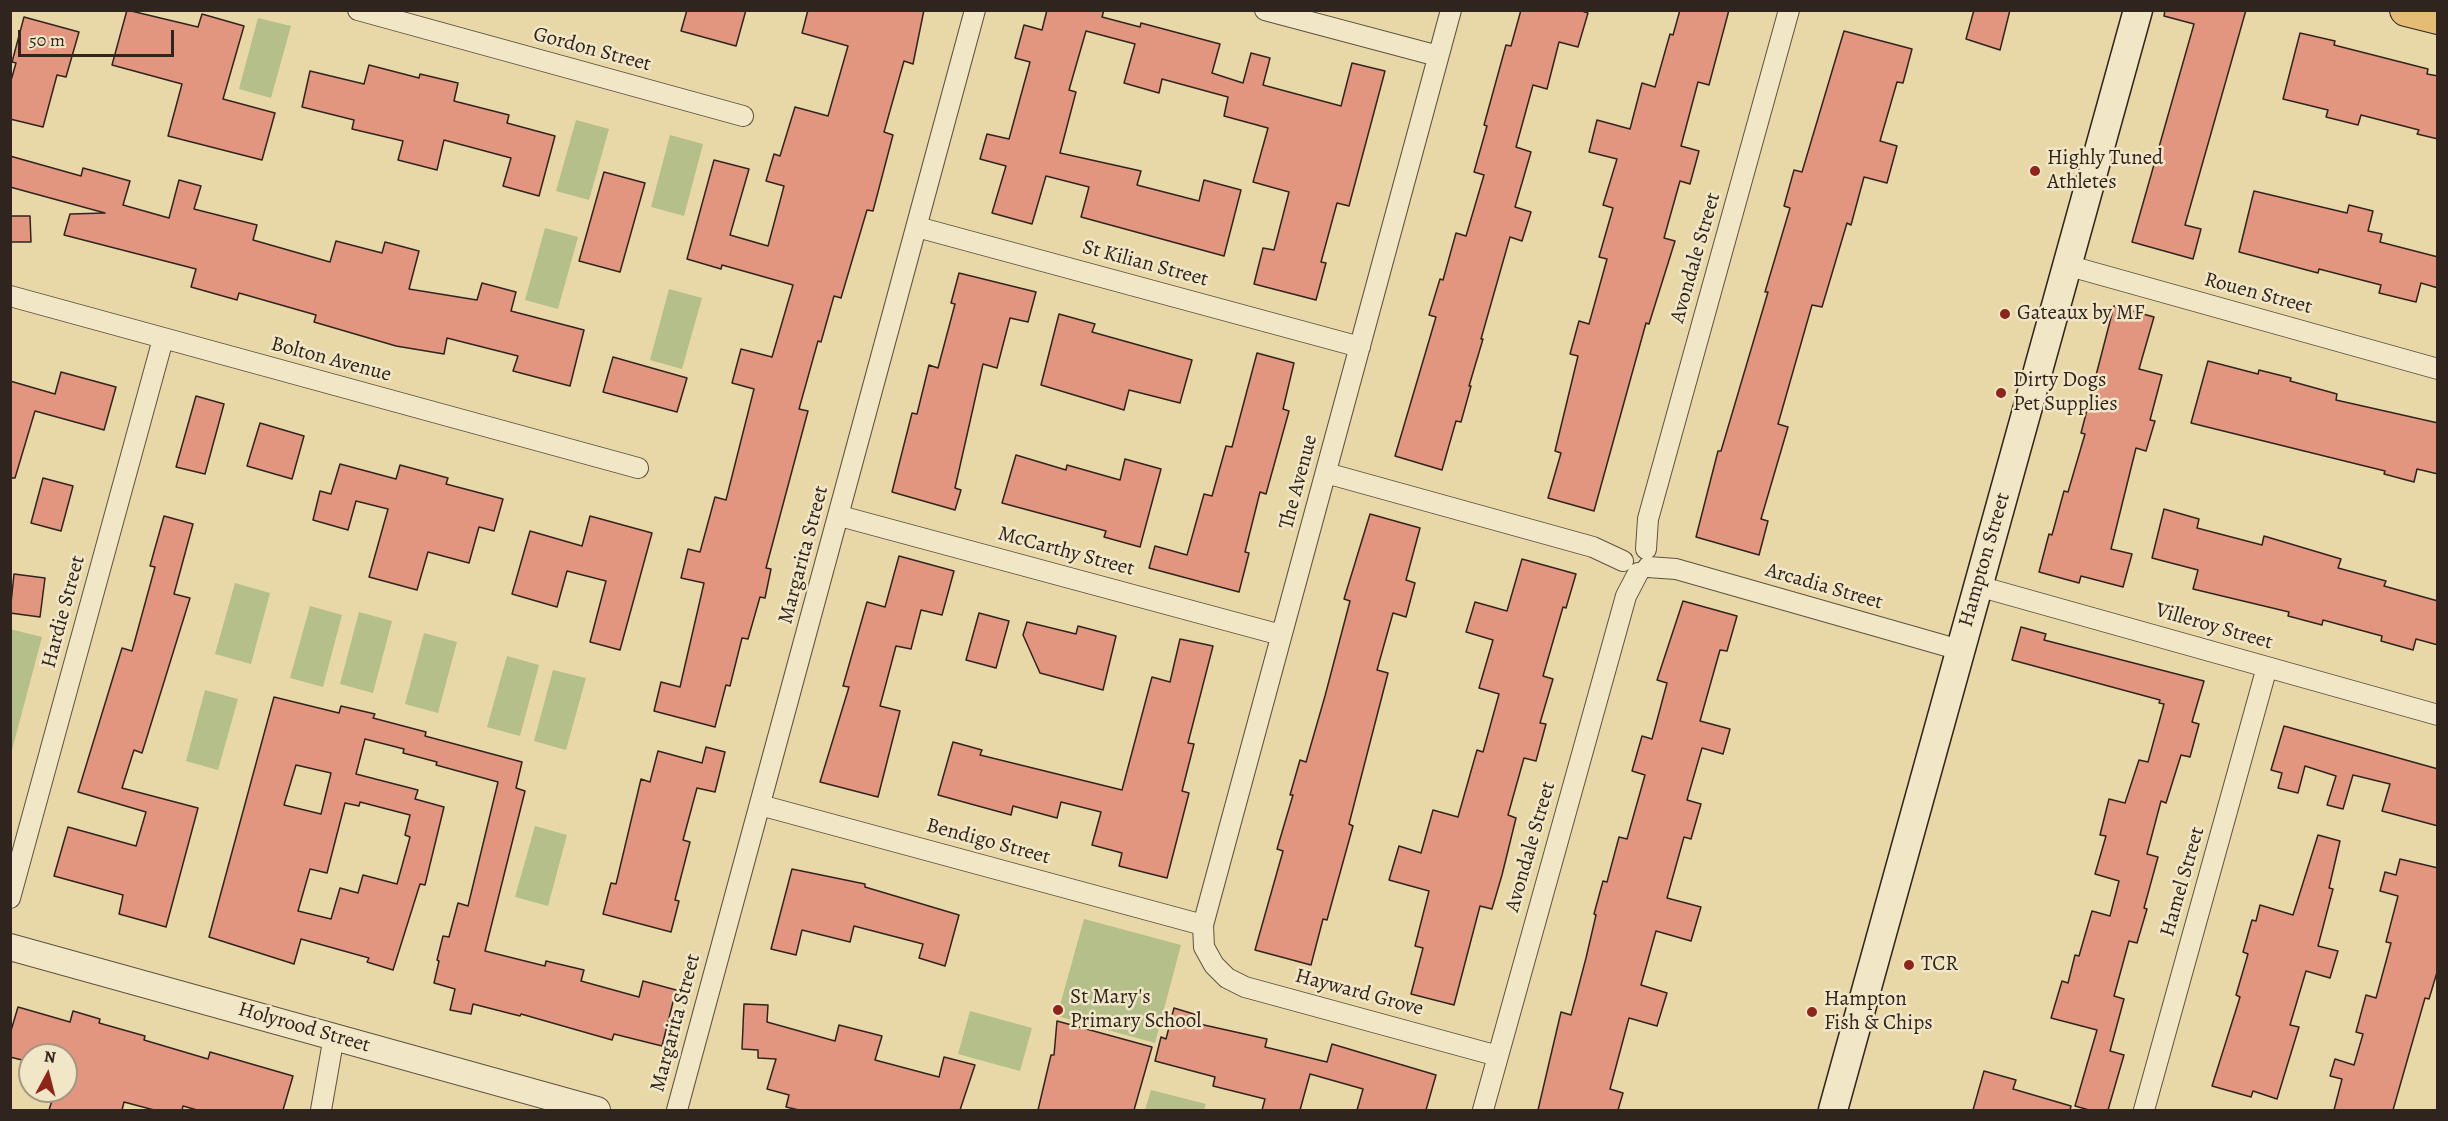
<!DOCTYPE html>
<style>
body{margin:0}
#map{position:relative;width:2448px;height:1121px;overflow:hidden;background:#e9d8a7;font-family:Alegreya,serif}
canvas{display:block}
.frame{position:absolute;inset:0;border:12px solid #30241f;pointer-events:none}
.north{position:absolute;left:18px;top:1043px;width:60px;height:60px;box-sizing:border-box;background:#f1e6c6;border:2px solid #a49883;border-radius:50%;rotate:7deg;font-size:16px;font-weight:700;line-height:24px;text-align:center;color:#30241f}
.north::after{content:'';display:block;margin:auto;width:21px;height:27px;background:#8f2418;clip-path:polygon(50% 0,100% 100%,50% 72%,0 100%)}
.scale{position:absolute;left:18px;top:30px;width:156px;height:27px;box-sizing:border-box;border:3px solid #30241f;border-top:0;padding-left:8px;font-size:18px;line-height:21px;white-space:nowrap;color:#30241f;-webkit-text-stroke:4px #f1e6c6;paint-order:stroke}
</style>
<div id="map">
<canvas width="2448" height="1121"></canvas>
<div class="frame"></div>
<div class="north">N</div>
<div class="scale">50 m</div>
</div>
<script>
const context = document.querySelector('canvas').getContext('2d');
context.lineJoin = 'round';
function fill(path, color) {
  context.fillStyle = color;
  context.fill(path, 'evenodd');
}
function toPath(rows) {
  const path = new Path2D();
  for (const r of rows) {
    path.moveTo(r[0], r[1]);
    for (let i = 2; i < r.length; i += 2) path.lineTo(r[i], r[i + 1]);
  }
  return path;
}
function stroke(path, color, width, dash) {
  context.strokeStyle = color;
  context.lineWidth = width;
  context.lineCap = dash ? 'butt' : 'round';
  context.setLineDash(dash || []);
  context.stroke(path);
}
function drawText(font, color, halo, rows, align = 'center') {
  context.font = font + ' Alegreya,serif';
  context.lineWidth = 5;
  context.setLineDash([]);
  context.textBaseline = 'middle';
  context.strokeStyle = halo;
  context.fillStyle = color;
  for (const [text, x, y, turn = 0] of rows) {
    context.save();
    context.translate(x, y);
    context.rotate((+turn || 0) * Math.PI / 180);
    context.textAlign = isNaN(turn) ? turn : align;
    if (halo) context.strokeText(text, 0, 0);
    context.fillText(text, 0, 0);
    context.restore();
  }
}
const green = toPath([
 [258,18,291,26,271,98,239,89],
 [576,120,609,129,589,200,556,191],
 [670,135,703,144,684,216,651,207],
 [545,228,578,237,558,309,525,300],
 [669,289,702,298,682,369,650,360],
 [235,583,270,593,251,664,215,654],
 [310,606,342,615,323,687,290,678],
 [359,612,392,621,373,693,340,684],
 [10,629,42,637,12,750,10,750],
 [424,633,457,642,438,713,405,704],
 [507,656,539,665,520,736,487,727],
 [553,670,586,678,566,750,534,741],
 [205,690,238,699,218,770,186,761],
 [535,826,567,835,548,906,515,897],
 [1084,919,1181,945,1155,1043,1057,1016],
 [970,1011,1032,1028,1020,1071,958,1054],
 [1151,1090,1206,1104,1204,1110,1145,1110]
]);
const building = toPath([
 [127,10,198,27,202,14,244,26,223,99,275,113,262,160,168,136,182,84,112,65,127,10],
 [687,10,746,10,736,46,681,31,687,10],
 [808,10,924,10,913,64,904,61,884,132,893,135,873,211,867,210,841,298,834,296,821,342,818,341,799,409,808,411,766,568,771,569,765,598,760,597,748,639,742,638,730,686,726,685,715,727,654,711,661,682,680,687,704,583,681,578,688,549,700,552,715,497,726,500,754,389,732,383,741,349,772,357,793,285,722,265,721,269,687,259,714,160,749,169,730,235,768,246,784,186,766,181,774,154,780,156,795,107,828,116,848,46,802,33,808,10],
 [1047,10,1104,10,1102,17,1140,27,1141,23,1220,44,1212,73,1243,83,1251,53,1270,58,1263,85,1341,106,1352,63,1385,71,1349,206,1337,203,1321,262,1326,263,1316,300,1254,284,1263,248,1274,250,1289,192,1253,182,1268,128,1224,116,1228,97,1162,79,1159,93,1124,83,1135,44,1086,31,1069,90,1076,92,1060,153,1141,171,1137,185,1199,201,1204,180,1241,190,1224,256,1081,217,1089,187,1046,176,1032,224,992,213,1006,166,980,159,987,134,1009,139,1030,62,1015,58,1024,25,1042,30,1047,10],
 [1521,10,1579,10,1588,13,1578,47,1559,42,1547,89,1533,85,1516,147,1531,152,1515,207,1531,212,1522,241,1510,237,1481,339,1483,339,1469,386,1471,386,1461,422,1456,421,1442,470,1395,456,1436,317,1429,315,1440,279,1443,280,1456,233,1466,236,1484,175,1474,172,1487,126,1484,125,1506,45,1511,46,1521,10],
 [1680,10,1729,10,1709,85,1698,82,1681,146,1699,151,1690,184,1680,181,1664,238,1675,241,1649,324,1646,323,1594,511,1548,498,1561,453,1555,451,1578,356,1570,354,1579,321,1589,324,1607,259,1599,257,1613,208,1603,205,1617,159,1589,152,1597,120,1630,129,1642,83,1655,87,1670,34,1673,35,1680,10],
 [1974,10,2010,10,2000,50,1966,39,1974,10],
 [2165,10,2246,10,2185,225,2201,229,2193,259,2132,242,2194,24,2164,16,2165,10],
 [24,17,79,32,66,77,57,75,43,127,10,119,10,84,16,63,12,62,24,17],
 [1844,31,1912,49,1903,83,1897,82,1880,141,1897,146,1887,183,1864,177,1851,225,1847,223,1822,307,1812,305,1778,424,1788,427,1761,519,1768,521,1759,555,1696,537,1718,451,1721,451,1768,292,1765,292,1790,208,1784,206,1794,170,1802,172,1844,31],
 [2300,33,2335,41,2334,45,2428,69,2427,74,2438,76,2438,139,2417,134,2419,130,2361,115,2358,125,2326,117,2328,110,2283,99,2300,33],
 [369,65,419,78,420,74,458,83,454,101,509,115,507,123,555,136,539,196,503,186,511,158,444,140,437,170,398,160,403,141,352,129,354,120,302,107,310,71,364,84,369,65],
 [10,156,81,176,83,168,130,181,123,205,169,218,179,180,201,186,194,209,257,225,253,240,330,262,336,241,382,253,385,242,419,251,409,289,477,300,482,283,516,292,511,311,584,330,570,386,513,371,518,356,447,338,444,354,396,346,314,322,316,315,239,293,237,300,191,287,196,269,64,235,70,214,105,213,10,187,10,156],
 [604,172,645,183,620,272,579,261,604,172],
 [2254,191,2347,213,2349,205,2373,211,2368,231,2382,234,2380,242,2438,257,2438,288,2421,283,2416,302,2379,293,2381,285,2319,269,2318,273,2239,252,2254,191],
 [10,216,30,216,31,242,10,242,10,216],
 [959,273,1036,292,1028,322,1010,318,997,368,983,364,955,488,961,490,955,510,892,492,912,413,917,414,929,365,938,368,955,304,951,303,959,273],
 [2114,306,2154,317,2139,369,2162,375,2150,420,2155,421,2146,451,2136,448,2111,549,2132,554,2123,587,2081,576,2079,583,2039,572,2049,534,2052,535,2064,491,2068,492,2085,434,2081,433,2114,306],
 [1059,314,1095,324,1092,332,1192,360,1180,403,1129,390,1124,410,1041,385,1059,314],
 [1257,353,1294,363,1283,409,1289,411,1266,494,1260,492,1245,552,1249,553,1239,592,1149,568,1155,546,1187,555,1204,494,1212,496,1226,446,1232,447,1257,353],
 [613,357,687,378,677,412,603,392,613,357],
 [2208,361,2258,374,2259,370,2291,378,2290,381,2337,394,2336,400,2438,423,2438,474,2417,469,2414,482,2384,474,2385,471,2191,423,2208,361],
 [61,372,116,387,104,430,35,411,15,478,10,478,10,381,55,394,61,372],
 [196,396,224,404,205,474,176,467,196,396],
 [260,423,304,436,292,479,247,466,260,423],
 [1016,455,1066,470,1067,465,1120,480,1125,459,1161,469,1140,547,1104,537,1106,531,1002,503,1016,455],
 [340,464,396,479,400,465,448,478,446,484,503,499,494,531,479,527,469,563,428,552,417,590,369,577,388,509,356,501,348,530,313,520,320,491,331,494,340,464],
 [43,478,73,486,61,531,31,523,43,478],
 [2164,509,2199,519,2197,528,2262,545,2264,536,2341,559,2338,568,2386,581,2384,586,2438,601,2438,645,2416,639,2413,650,2381,641,2382,636,2323,620,2322,625,2288,616,2289,612,2193,589,2198,570,2152,558,2164,509],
 [1370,514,1420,528,1406,580,1415,583,1406,617,1393,613,1377,670,1388,673,1349,824,1353,826,1327,920,1323,919,1311,965,1255,950,1283,851,1277,849,1293,795,1290,795,1300,760,1306,762,1325,696,1350,601,1344,599,1370,514],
 [164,516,193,524,174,594,190,598,142,753,134,750,122,788,198,808,166,927,119,914,123,895,54,876,68,827,136,846,146,812,78,792,122,648,132,651,155,567,150,566,164,516],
 [590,516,652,533,620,650,590,642,606,581,567,571,557,607,512,594,530,531,582,546,590,516],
 [899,556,954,571,942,615,921,610,911,649,896,646,880,706,900,711,878,797,820,782,849,687,843,686,867,602,885,607,899,556],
 [1522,559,1576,574,1566,608,1563,607,1543,676,1553,679,1540,723,1546,724,1536,761,1524,758,1508,815,1516,818,1502,875,1492,909,1480,906,1454,1005,1411,994,1423,948,1415,946,1429,891,1389,880,1399,846,1421,853,1433,810,1458,817,1477,750,1483,752,1499,694,1479,688,1493,640,1466,632,1475,602,1507,611,1522,559],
 [14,574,45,578,40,617,10,613,14,574],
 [1683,601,1737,616,1727,651,1720,650,1700,721,1730,729,1723,754,1702,748,1687,800,1701,804,1691,839,1684,837,1667,898,1701,907,1691,941,1656,931,1641,985,1667,993,1657,1026,1629,1018,1610,1089,1623,1093,1618,1110,1538,1110,1561,1012,1571,1015,1586,958,1596,915,1594,914,1603,881,1607,882,1619,837,1627,839,1645,775,1632,771,1642,736,1652,739,1667,683,1657,680,1683,601],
 [979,613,1009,621,996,668,966,660,979,613],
 [1027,622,1076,634,1078,626,1116,636,1103,690,1040,673,1023,635,1027,622],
 [2021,627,2046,634,2044,640,2204,681,2192,722,2199,724,2190,757,2181,755,2166,803,2161,801,2147,854,2158,857,2144,908,2147,909,2137,943,2129,941,2114,996,2124,999,2110,1051,2124,1055,2108,1110,2089,1110,2075,1106,2097,1030,2051,1018,2062,981,2068,983,2075,955,2079,956,2092,911,2110,916,2119,881,2095,874,2106,836,2100,835,2109,799,2125,803,2139,760,2148,762,2164,704,2159,703,2160,700,2012,660,2021,627],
 [1180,639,1213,646,1188,743,1194,744,1182,791,1189,793,1167,878,1119,866,1122,853,1092,845,1101,812,1061,802,1057,818,1013,806,1011,815,938,795,953,742,982,750,980,755,1122,790,1152,677,1170,682,1180,639],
 [274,697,339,713,341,706,375,714,373,718,426,732,425,736,522,762,516,788,525,791,485,951,545,966,546,961,584,970,581,981,639,997,643,981,676,990,662,1046,614,1034,612,1040,521,1014,520,1016,473,1004,471,1014,450,1010,455,989,434,983,439,961,437,960,443,936,449,937,458,903,468,906,498,782,436,765,437,762,403,753,404,749,365,739,356,774,418,790,415,799,444,807,425,885,420,884,393,970,367,962,369,958,301,939,294,964,209,937,274,697],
 [296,765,331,773,321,814,284,805,296,765],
 [360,802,410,815,405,835,410,837,397,884,363,875,358,893,340,888,331,919,298,911,310,869,327,873,345,803,359,806,360,802],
 [2284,726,2438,769,2438,826,2382,811,2390,784,2353,775,2343,809,2327,805,2336,776,2305,766,2298,793,2278,788,2282,773,2271,770,2284,726],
 [706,747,725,752,715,792,697,788,683,840,690,842,675,900,679,901,671,932,603,914,611,883,616,884,641,779,650,782,658,751,702,763,706,747],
 [2318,835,2340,841,2329,888,2333,889,2318,946,2338,951,2330,978,2306,971,2290,1025,2299,1027,2277,1099,2253,1091,2251,1097,2212,1086,2240,997,2236,995,2248,954,2243,952,2252,920,2256,921,2260,905,2293,915,2318,835],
 [2400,859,2438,868,2438,969,2429,999,2425,998,2393,1110,2334,1110,2342,1079,2330,1076,2335,1059,2354,1065,2363,1034,2356,1032,2366,995,2376,998,2391,943,2386,942,2398,896,2380,891,2385,872,2396,875,2400,859],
 [792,869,865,884,865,887,959,915,945,966,919,958,923,944,854,926,850,942,802,930,796,955,771,949,792,869],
 [744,1004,768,1005,767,1022,835,1041,839,1025,882,1036,875,1060,939,1077,944,1057,975,1065,960,1110,799,1110,786,1107,789,1095,767,1089,776,1059,758,1058,758,1050,742,1049,744,1004],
 [18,1007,70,1022,73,1011,100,1019,99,1023,145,1036,144,1040,208,1059,210,1052,293,1076,283,1110,197,1110,183,1106,182,1110,154,1110,124,1102,122,1110,49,1110,55,1091,66,1091,66,1055,30,1055,30,1062,10,1057,10,1034,18,1007],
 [1174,1008,1197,1015,1195,1023,1267,1039,1265,1047,1327,1062,1332,1044,1436,1075,1426,1110,1357,1110,1363,1089,1310,1074,1300,1110,1262,1110,1265,1099,1213,1086,1215,1077,1155,1061,1161,1037,1166,1039,1174,1008],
 [1057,1021,1152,1047,1134,1110,1038,1110,1051,1055,1054,1055,1057,1021],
 [1984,1071,2016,1080,2013,1089,2071,1106,2070,1110,1973,1110,1984,1071]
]);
const minor = toPath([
 [358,10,743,116],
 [1265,10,1438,56],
 [1451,10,1203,925,1204,947,1214,965,1227,978,1245,987,1498,1056],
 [917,227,1360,347],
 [2066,265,2438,369],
 [10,296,638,468],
 [1326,473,1593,547,1623,561],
 [840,516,1281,635],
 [1646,549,1648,519,1789,10],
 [1648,567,1676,569,1960,650],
 [1978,586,2438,715],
 [760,805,1203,925],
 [10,898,163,339],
 [321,1110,334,1036],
 [677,1110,975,10],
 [1483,1110,1626,596,1638,573],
 [2144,1110,2267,667]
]);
const tertiary = toPath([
 [10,947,597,1110]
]);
const secondary = toPath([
 [1833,1110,2138,10]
]);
const primary = toPath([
 [2406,10,2438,18]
]);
const markers = [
 [2035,171,6,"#8f2418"],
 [2005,314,6,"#8f2418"],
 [2001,393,6,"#8f2418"],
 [1909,965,6,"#8f2418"],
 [1058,1010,6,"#8f2418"],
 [1812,1012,6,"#8f2418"]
];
const streetNames = [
 ["Gordon Street",592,50,15],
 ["Avondale Street",1696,258,-74],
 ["St Kilian Street",1145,264,15],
 ["Rouen Street",2258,294,15],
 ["Bolton Avenue",331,360,15],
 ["The Avenue",1299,482,-75],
 ["McCarthy Street",1066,552,15],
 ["Margarita Street",804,555,-75],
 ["Hampton Street",1985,560,-74],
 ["Arcadia Street",1824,587,16],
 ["Hardie Street",64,612,-75],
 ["Villeroy Street",2214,627,16],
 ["Bendigo Street",988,842,15],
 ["Avondale Street",1531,847,-74],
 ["Hamel Street",2183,882,-74],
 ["Hayward Grove",1359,993,15],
 ["Margarita Street",676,1023,-75],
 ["Holyrood Street",304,1028,16]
];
const poiNames = [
 ["Highly Tuned",2047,159],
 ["Athletes",2047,183],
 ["Gateaux by MF",2017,314],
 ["Dirty Dogs",2013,381],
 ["Pet Supplies",2013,405],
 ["TCR",1921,965],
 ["St Mary's",1070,998],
 ["Primary School",1070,1022],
 ["Hampton",1824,1000],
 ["Fish & Chips",1824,1024]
];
fill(green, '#b4bf89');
fill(building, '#e29680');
stroke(building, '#30241f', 1.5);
stroke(minor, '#5e5141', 22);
stroke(tertiary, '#5e5141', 28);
stroke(secondary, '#30241f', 31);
stroke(primary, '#30241f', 34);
stroke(minor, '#f1e6c6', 20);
stroke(tertiary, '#f1e6c6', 26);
stroke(secondary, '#f1e6c6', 28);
stroke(primary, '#e4bc74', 32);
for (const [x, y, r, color] of markers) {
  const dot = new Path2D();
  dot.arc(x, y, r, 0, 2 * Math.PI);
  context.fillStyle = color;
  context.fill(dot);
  stroke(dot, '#f1e6c6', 2);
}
drawText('21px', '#30241f', '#f1e6c6', streetNames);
drawText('21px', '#30241f', '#f1e6c6', poiNames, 'left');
</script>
